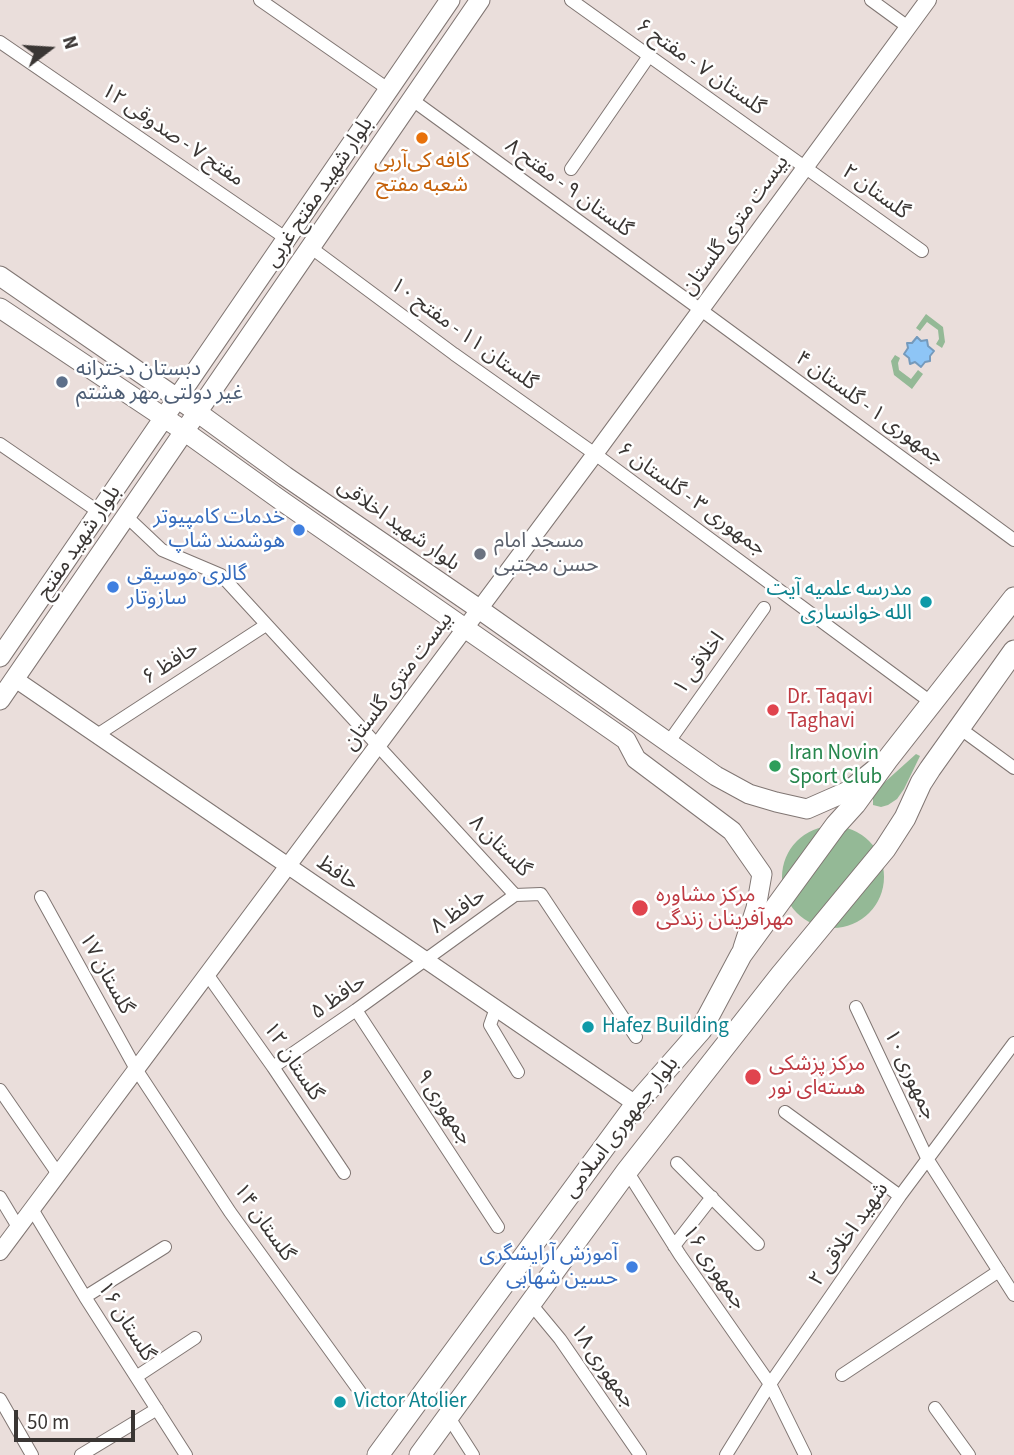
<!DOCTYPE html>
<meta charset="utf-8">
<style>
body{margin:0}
#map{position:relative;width:1014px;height:1455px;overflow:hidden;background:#eadedb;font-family:"Source Sans 3",sans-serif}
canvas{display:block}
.north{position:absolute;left:14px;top:14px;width:70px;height:70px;-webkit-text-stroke:5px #fff;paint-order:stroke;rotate:73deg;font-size:19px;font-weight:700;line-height:28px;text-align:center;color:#3a3634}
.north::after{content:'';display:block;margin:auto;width:24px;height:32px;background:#3a3634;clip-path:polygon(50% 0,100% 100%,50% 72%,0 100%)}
.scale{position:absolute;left:14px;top:1410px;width:121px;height:32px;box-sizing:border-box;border:4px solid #3a3634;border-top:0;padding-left:9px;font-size:21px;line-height:24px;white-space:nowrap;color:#3a3634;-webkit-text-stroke:5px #fff;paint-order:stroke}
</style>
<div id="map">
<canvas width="1014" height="1455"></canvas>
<div class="north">N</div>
<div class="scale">50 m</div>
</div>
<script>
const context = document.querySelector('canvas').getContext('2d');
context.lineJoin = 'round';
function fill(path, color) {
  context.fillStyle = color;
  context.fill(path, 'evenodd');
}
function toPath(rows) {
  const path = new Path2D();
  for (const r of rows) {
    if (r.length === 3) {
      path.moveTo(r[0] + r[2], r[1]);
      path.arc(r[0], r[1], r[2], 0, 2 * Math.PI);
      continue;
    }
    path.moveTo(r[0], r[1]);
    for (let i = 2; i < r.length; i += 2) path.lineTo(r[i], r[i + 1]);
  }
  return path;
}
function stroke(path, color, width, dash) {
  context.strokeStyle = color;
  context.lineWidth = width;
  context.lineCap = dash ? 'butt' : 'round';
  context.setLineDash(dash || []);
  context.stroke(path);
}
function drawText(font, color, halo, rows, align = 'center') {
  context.font = font + ' "Source Sans 3","Noto Sans Arabic",sans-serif';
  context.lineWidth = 5;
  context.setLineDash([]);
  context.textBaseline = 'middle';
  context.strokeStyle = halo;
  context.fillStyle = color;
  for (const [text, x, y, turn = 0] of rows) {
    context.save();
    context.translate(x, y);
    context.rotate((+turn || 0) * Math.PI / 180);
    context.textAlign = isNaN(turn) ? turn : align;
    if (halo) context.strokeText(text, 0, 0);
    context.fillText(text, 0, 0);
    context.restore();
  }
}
const green = toPath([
 [926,314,943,327,945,342,942,348,936,344,939,339,938,330,927,322,920,331,916,328],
 [895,355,900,358,898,363,899,370,911,379,918,370,923,374,912,389,894,375,891,361],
 [916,754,920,756,904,789,897,799,888,805,881,807,873,805,873,797,876,790],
 [833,877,51]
]);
const water = toPath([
 [917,337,921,341,927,340,928,346,934,351,930,356,930,361,925,362,921,367,915,362,910,364,909,358,904,354,908,348,907,343,912,343,917,337]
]);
const minor = toPath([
 [260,0,388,89],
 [571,0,922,251],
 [871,0,908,27],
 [0,42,287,239],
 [411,99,701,310,1014,540],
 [571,169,649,56],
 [310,247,454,354,595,454,932,703],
 [0,444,99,512],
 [126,516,162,550,221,575,515,895],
 [958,727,1014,768],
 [97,735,266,625],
 [668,743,764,608],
 [515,895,541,894,636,1037],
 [41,897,136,1069,230,1212,363,1396],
 [207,974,273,1067,344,1173],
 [856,1007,928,1160,1014,1295],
 [496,1008,490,1025,518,1072],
 [356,1010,498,1227],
 [273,1067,356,1010,515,895],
 [0,1090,58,1174],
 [785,1112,900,1196],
 [677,1163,758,1244],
 [627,1171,680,1255,770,1384,805,1455],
 [0,1197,18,1227],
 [32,1209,85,1297,186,1455],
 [674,1246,712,1197],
 [85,1297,165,1247],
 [531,1304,560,1339,640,1455],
 [842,1375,999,1271],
 [136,1377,195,1338],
 [0,1399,32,1455],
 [935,1408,969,1455],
 [448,1416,473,1455],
 [81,1455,157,1409],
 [726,1455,770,1384,900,1196,1014,1043]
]);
const tertiary = toPath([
 [15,679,636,1104],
 [0,1252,595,454,928,0]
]);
const secondary = toPath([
 [0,276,197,412,285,476,479,609,716,776,749,794,776,802,807,809,848,791,875,769],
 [0,308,184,431,279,499,626,740,636,759,732,831,762,874,756,908,743,948],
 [0,657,450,0],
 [0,700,480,0]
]);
const primary = toPath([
 [378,1455,636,1104,701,1030,741,955,836,825,855,804,887,760,1014,598],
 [420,1455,627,1171,780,976,885,849,905,818,921,783,930,769,1014,651]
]);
const markers = [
 [422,138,7,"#e8710a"],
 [62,382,7,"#5c6f8a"],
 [299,530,7,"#3f7fe0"],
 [480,554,7,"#6b7280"],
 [113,587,7,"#3f7fe0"],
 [926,602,7,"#0f9aa8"],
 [773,710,7,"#e0444e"],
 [775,766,7,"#2e9e5b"],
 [640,908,9,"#e0444e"],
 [588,1027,7,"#0f9aa8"],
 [753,1077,9,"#e0444e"],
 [632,1267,7,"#3f7fe0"],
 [340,1402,7,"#0f9aa8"]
];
const streetNames = [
 ["گلستان ۷ - مفتح ۶",700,68,35],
 ["مفتح ۷ - صدوقی ۱۲",172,136,34],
 ["گلستان ۹ - مفتح ۸",568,189,36],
 ["بلوار شهید مفتح غربی",320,193,-56],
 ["گلستان ۲",875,193,36],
 ["بیست متری گلستان",736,226,-54],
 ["گلستان ۱۱ - مفتح ۱۰",463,335,36],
 ["جمهوری ۱ - گلستان ۴",869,409,36],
 ["جمهوری ۳ - گلستان ۶",691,500,36],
 ["بلوار شهید اخلاقی",398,526,35],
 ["بلوار شهید مفتح",80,543,-56],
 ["حافظ ۶",171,664,-33],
 ["اخلاقی ۱",700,664,-54],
 ["بیست متری گلستان",399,682,-53],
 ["گلستان ۸",499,847,45],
 ["حافظ",337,874,34],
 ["حافظ ۸",459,912,-36],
 ["گلستان ۱۷",105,974,61],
 ["حافظ ۵",339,998,-35],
 ["گلستان ۱۲",292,1062,56],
 ["جمهوری ۱۰",909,1075,65],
 ["جمهوری ۹",443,1108,57],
 ["بلوار جمهوری اسلامی",622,1128,-52],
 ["گلستان ۱۴",263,1223,55],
 ["شهید اخلاقی ۲",850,1235,-55],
 ["جمهوری ۱۶",713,1268,56],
 ["گلستان ۱۶",125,1322,58],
 ["جمهوری ۱۸",602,1367,55]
];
const foodNames = [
 ["کافه کی‌آربی",422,162],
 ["شعبه مفتح",422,186]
];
const serviceNames = [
 ["دبستان دخترانه",76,370],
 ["غیر دولتی مهر هشتم",76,394]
];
const shopNames = [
 ["خدمات کامپیوتر",285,518],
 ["هوشمند شاپ",285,542],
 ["گالری موسیقی",127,575,"left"],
 ["سازوتار",127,599,"left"],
 ["آموزش آرایشگری",618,1255],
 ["حسین شهابی",618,1279]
];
const worshipNames = [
 ["مسجد امام",494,542],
 ["حسن مجتبی",494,566]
];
const cultureNames = [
 ["مدرسه علمیه آیت",912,590,"right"],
 ["الله خوانساری",912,614,"right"],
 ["Hafez Building",602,1027],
 ["Victor Atolier",354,1402]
];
const healthNames = [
 ["Dr. Taqavi",787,698],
 ["Taghavi",787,722],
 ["مرکز مشاوره",656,896],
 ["مهرآفرینان زندگی",656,920],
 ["مرکز پزشکی",769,1065],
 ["هسته‌ای نور",769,1089]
];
const leisureNames = [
 ["Iran Novin",789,754],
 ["Sport Club",789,778]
];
fill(green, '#94b996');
fill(water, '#8ec5f6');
stroke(water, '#759abc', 2);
stroke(minor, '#807673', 14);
stroke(tertiary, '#807673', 18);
stroke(secondary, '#807673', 21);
stroke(primary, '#807673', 23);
stroke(minor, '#fff', 12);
stroke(tertiary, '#fff', 16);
stroke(secondary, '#fff', 19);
stroke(primary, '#fff', 21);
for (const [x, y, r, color] of markers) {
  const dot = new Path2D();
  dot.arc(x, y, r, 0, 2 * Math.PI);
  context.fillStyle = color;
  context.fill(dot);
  stroke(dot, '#fff', 2.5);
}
drawText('21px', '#3a3634', '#fff', streetNames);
drawText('21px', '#c56008', '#fff', foodNames);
drawText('21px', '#4e5e75', '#fff', serviceNames, 'left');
drawText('21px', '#366cbe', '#fff', shopNames, 'right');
drawText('21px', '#5b616d', '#fff', worshipNames, 'left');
drawText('21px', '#0d838f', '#fff', cultureNames, 'left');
drawText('21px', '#be3a42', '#fff', healthNames, 'left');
drawText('21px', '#27864d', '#fff', leisureNames, 'left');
</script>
